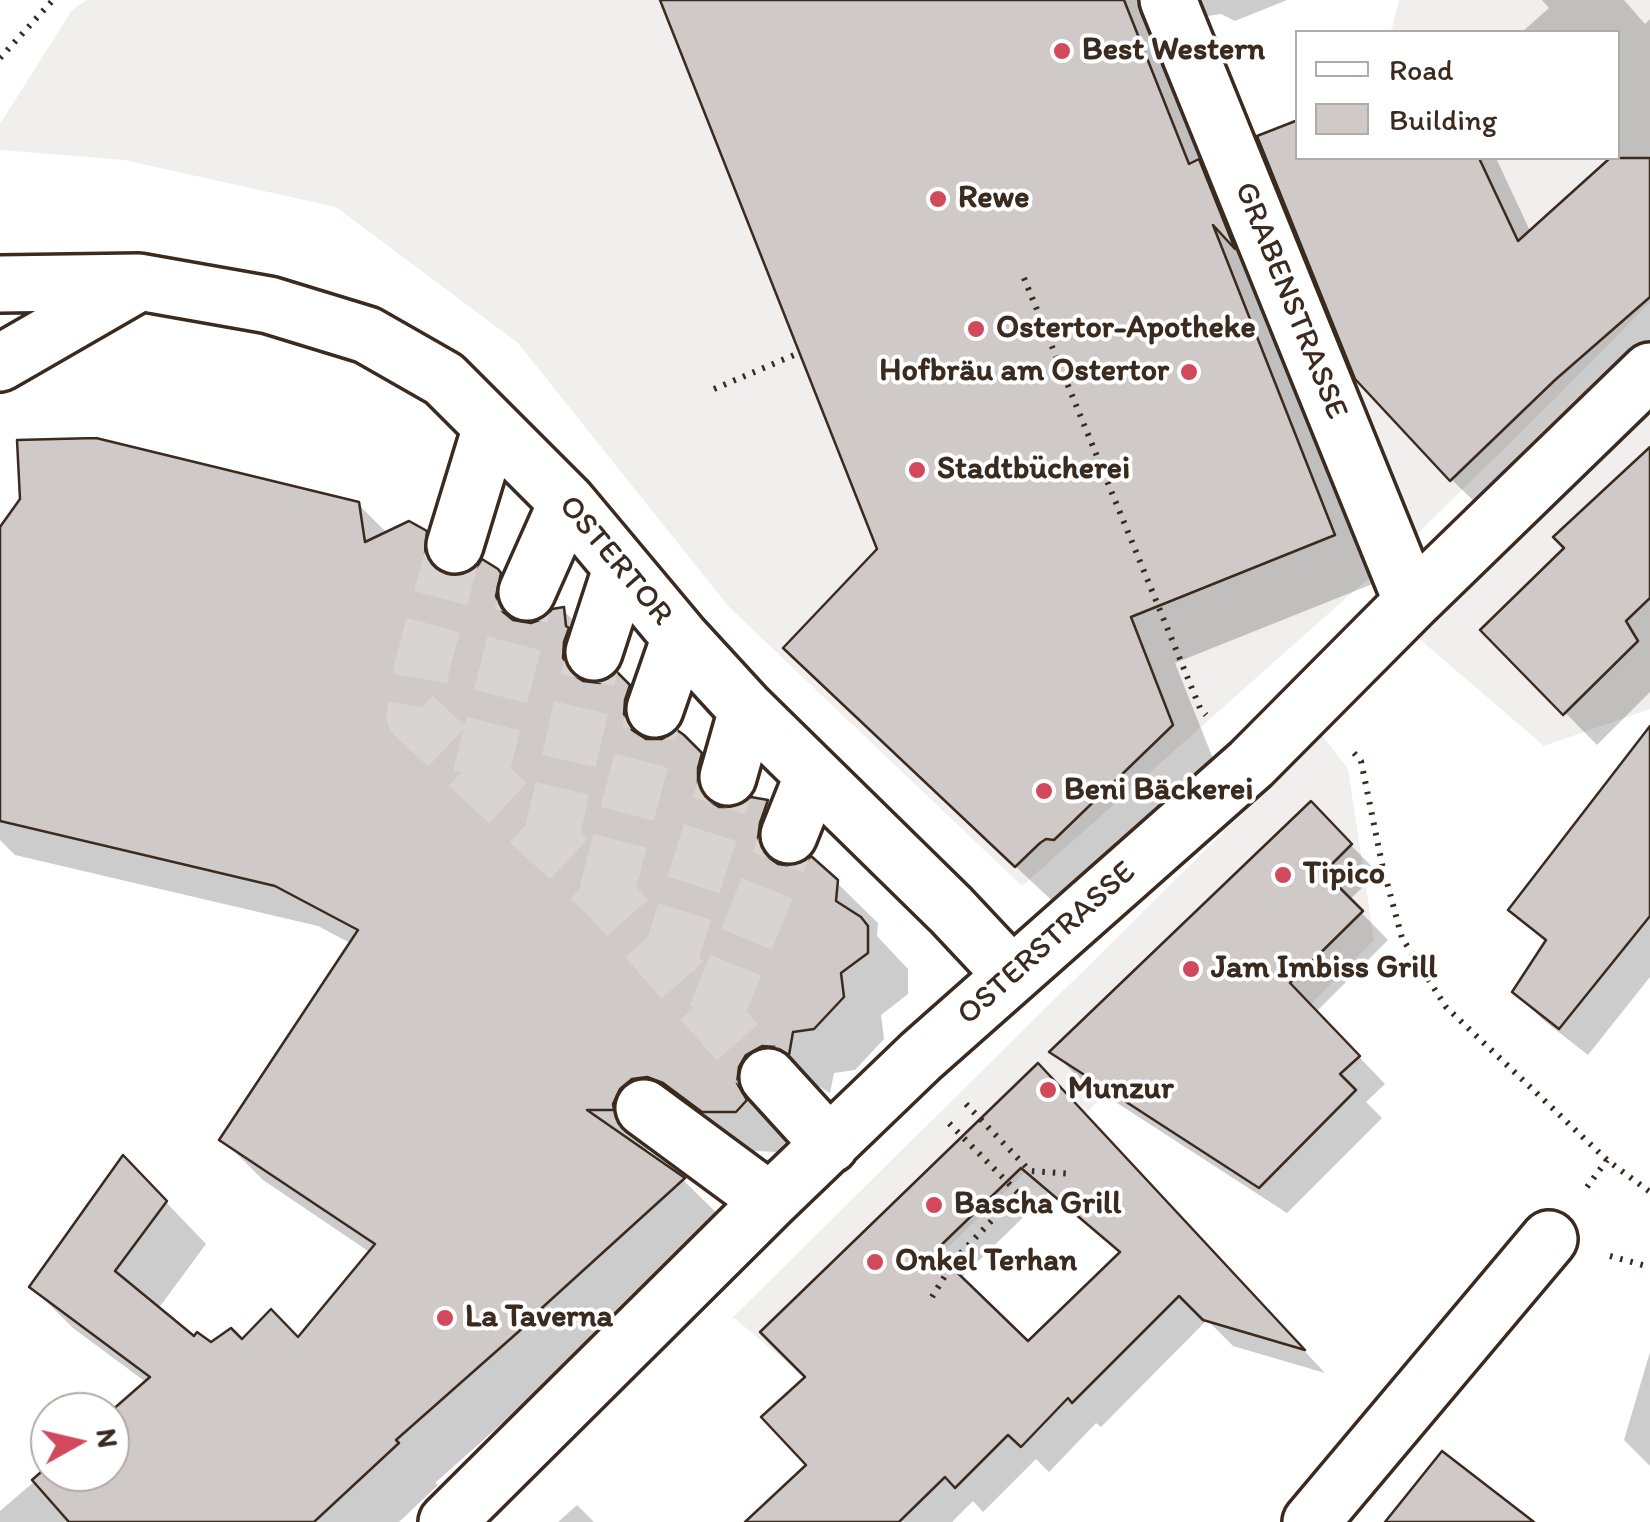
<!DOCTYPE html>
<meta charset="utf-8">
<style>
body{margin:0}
#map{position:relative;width:1650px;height:1522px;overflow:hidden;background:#fff;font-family:Itim,sans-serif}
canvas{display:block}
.legend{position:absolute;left:1295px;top:30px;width:325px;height:130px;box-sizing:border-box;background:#fff;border:2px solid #b1aaa5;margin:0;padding:12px 18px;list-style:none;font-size:30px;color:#3b2a1e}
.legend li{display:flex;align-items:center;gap:20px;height:50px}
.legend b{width:50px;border:2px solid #b1aaa5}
.north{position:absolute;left:30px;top:1392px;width:100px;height:100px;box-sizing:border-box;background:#fff;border:2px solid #b1aaa5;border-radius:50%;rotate:82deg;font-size:28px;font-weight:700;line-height:40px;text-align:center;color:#3b2a1e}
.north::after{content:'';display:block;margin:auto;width:35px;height:45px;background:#d1495b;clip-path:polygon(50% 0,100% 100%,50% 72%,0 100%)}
</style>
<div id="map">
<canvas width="1650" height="1522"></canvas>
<ul class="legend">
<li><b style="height:12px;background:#fff"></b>Road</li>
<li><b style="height:28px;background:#cfcac7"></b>Building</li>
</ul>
<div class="north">N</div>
</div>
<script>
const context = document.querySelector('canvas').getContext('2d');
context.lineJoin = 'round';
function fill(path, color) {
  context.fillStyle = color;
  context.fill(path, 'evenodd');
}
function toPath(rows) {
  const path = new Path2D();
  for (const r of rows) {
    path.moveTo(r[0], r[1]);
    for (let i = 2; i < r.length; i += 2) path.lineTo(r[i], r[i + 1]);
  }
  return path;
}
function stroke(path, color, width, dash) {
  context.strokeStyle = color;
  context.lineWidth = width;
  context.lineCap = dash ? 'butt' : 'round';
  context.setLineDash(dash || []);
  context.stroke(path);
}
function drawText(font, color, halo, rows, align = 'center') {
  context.font = font + ' Itim,sans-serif';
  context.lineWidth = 8;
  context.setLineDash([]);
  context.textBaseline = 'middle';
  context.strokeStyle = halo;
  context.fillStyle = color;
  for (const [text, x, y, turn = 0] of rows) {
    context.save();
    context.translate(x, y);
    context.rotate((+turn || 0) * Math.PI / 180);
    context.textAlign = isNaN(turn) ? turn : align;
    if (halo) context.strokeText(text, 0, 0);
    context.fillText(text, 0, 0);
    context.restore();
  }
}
const built = toPath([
 [87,0,1190,0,1268,199,1370,158,1618,158,1618,32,1391,32,1399,0,1650,0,1650,302,1557,397,1407,544,1022,886,729,607,518,343,336,207,124,160,0,150,0,124,72,10],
 [1650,405,1650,709,1544,746,1417,637],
 [1322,735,1348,769,1374,940,1311,1004,1255,956,1114,1086,810,1382,733,1317]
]);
const shadow = toPath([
 [662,0,1287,0,1235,21,1221,14,1202,17,1380,581,1175,663,1214,761,1063,911,832,694,880,550],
 [1542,0,1624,0,1645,24,1650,19,1650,362,1486,513,1451,479,1260,138,1298,158,1496,158,1531,233,1614,158,1618,158,1618,32,1522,32,1549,8],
 [1650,450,1650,692,1597,745,1484,630,1568,548],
 [358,504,388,534,425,533,468,575,496,571,539,613,541,616,540,622,563,610,604,651,609,671,605,682,617,675,670,728,666,740,683,737,742,797,739,808,767,802,807,843,800,866,836,882,878,923,877,936,908,969,908,994,881,1015,884,1039,855,1070,834,1073,830,1093,820,1087,804,1086,777,1126,786,1142,777,1152,653,1146,654,1150,641,1150,683,1180,724,1220,572,1358,573,1360,435,1483,438,1485,399,1522,0,1522,0,1511,50,1468,50,1472,110,1472,110,1415,147,1383,73,1328,32,1287,163,1199,206,1244,158,1309,195,1339,211,1345,299,1341,371,1253,263,1180,223,1140,352,944,318,926,15,855,0,840,0,534],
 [1650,755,1650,977,1588,1055,1542,1019,1515,992,1546,943,1512,910],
 [1338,832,1378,873,1349,900,1388,940,1316,1012,1385,1084,1366,1102,1382,1118,1287,1213,1080,1079,1053,1052],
 [1064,1093,1325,1373,1233,1346,1207,1320,1101,1427,1096,1423,1049,1472,1036,1459,983,1512,973,1501,952,1522,748,1522,809,1465,808,1377],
 [1049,1192,1121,1254,1028,1344,960,1279],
 [1650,1352,1650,1466,1624,1440],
 [577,1505,594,1522,558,1522]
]);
const building = toPath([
 [660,0,1124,0,1189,164,1199,159,1235,249,1213,225,1335,535,1131,617,1173,725,1054,840,1046,839,1040,843,1015,867,783,648,877,549,660,0],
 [1298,120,1298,158,1479,158,1518,241,1610,158,1650,158,1650,297,1555,380,1450,481,1355,379,1257,136,1298,120],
 [96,438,359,502,365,542,409,521,427,531,425,553,433,567,445,574,463,575,476,568,482,559,498,569,501,573,496,596,502,611,513,620,531,623,545,618,552,609,564,607,566,626,569,628,564,642,563,658,572,674,583,681,600,683,617,672,630,685,625,700,624,714,632,730,646,739,662,739,677,730,684,735,702,753,698,768,698,784,706,799,719,807,735,807,751,797,768,800,760,823,758,838,765,855,778,864,792,866,807,860,811,856,838,880,836,901,861,917,868,926,868,953,841,973,844,997,814,1029,793,1032,789,1055,776,1047,762,1046,746,1055,739,1067,737,1083,747,1100,736,1112,702,1112,663,1083,647,1077,632,1079,620,1089,613,1104,614,1110,587,1110,685,1178,533,1316,534,1318,396,1440,399,1443,314,1522,69,1522,32,1480,50,1464,50,1472,110,1472,110,1412,150,1377,29,1287,123,1155,167,1201,115,1271,194,1336,197,1332,211,1342,231,1328,242,1339,271,1309,298,1337,375,1244,219,1140,358,930,275,886,0,821,0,527,20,499,17,440,96,438],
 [1650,447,1650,598,1626,621,1638,641,1563,715,1480,630,1564,548,1553,537,1650,447],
 [1650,726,1650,916,1559,1029,1512,992,1546,940,1508,910,1650,726],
 [1311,801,1352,844,1324,872,1363,911,1290,983,1360,1056,1340,1074,1356,1090,1259,1188,1049,1052,1311,801],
 [1038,1063,1305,1350,1203,1320,1179,1296,1072,1403,1068,1398,1021,1447,1008,1435,955,1488,945,1477,899,1522,745,1522,806,1465,761,1417,805,1377,760,1332,1038,1063],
 [1021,1168,1120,1252,1028,1341,935,1251,1021,1168],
 [1442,1451,1534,1522,1385,1522,1442,1451]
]);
const minorTunnel = toPath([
 [455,545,422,667,414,716,606,894,768,1077],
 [480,777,527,592],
 [550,842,594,652],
 [606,894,655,709],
 [668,964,728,777],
 [715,1016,789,835]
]);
const path = toPath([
 [0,58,53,0],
 [1024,278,1200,708,1206,715],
 [714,389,799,353],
 [1354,753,1361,761,1382,864,1402,938,1446,1007,1607,1160,1650,1192],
 [966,1104,1030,1171,1073,1174],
 [1587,1187,1607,1160],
 [1610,1256,1650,1267],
 [932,1297,956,1258,1018,1193,945,1119]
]);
const minor = toPath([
 [1168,0,1412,602],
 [0,284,139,282,269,305,367,335,444,379,567,502,680,637,747,710,951,910,1012,975],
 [0,363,137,284],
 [455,545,491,427],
 [527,592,567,502],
 [594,652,621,569],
 [655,709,680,637],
 [728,777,747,710],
 [789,835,813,775],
 [768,1077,830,1145],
 [644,1108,770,1201],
 [447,1522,770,1201,921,1056,1251,764,1412,602,1650,371],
 [1311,1522,1549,1239]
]);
const markers = [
 [1062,51,10,"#d1495b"],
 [938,199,10,"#d1495b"],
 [976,329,10,"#d1495b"],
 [1189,372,10,"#d1495b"],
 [917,470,10,"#d1495b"],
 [1044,791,10,"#d1495b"],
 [1283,875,10,"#d1495b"],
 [1191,969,10,"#d1495b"],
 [1048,1090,10,"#d1495b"],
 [934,1205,10,"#d1495b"],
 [875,1262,10,"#d1495b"],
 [445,1318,10,"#d1495b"]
];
const poiNames = [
 ["Best Western",1082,51],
 ["Rewe",958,199],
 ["Ostertor-Apotheke",996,329],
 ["Hofbräu am Ostertor",1169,372,"right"],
 ["Stadtbücherei",937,470],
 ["Beni Bäckerei",1064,791],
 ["Tipico",1303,875],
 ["Jam Imbiss Grill",1211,969],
 ["Munzur",1068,1090],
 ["Bascha Grill",954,1205],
 ["Onkel Terhan",895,1262],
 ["La Taverna",465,1318]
];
const streetNames = [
 ["GRABENSTRASSE",1290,301,68],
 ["OSTERTOR",615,561,50],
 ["OSTERSTRASSE",1047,944,-42]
];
fill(built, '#f1efee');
fill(shadow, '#0003');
fill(building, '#cfcac7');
stroke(building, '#3b2a1e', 2.5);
stroke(minorTunnel, '#d8d4d2', 55, [55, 28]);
stroke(minor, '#3b2a1e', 62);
stroke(path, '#3b2a1e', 6, [2.5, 8]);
stroke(minor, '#fff', 55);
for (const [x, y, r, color] of markers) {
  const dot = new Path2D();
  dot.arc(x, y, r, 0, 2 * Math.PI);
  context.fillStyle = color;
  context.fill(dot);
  stroke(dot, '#fff', 4);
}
drawText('bold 32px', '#3b2a1e', '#fff', poiNames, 'left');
drawText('32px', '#3b2a1e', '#fff', streetNames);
</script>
